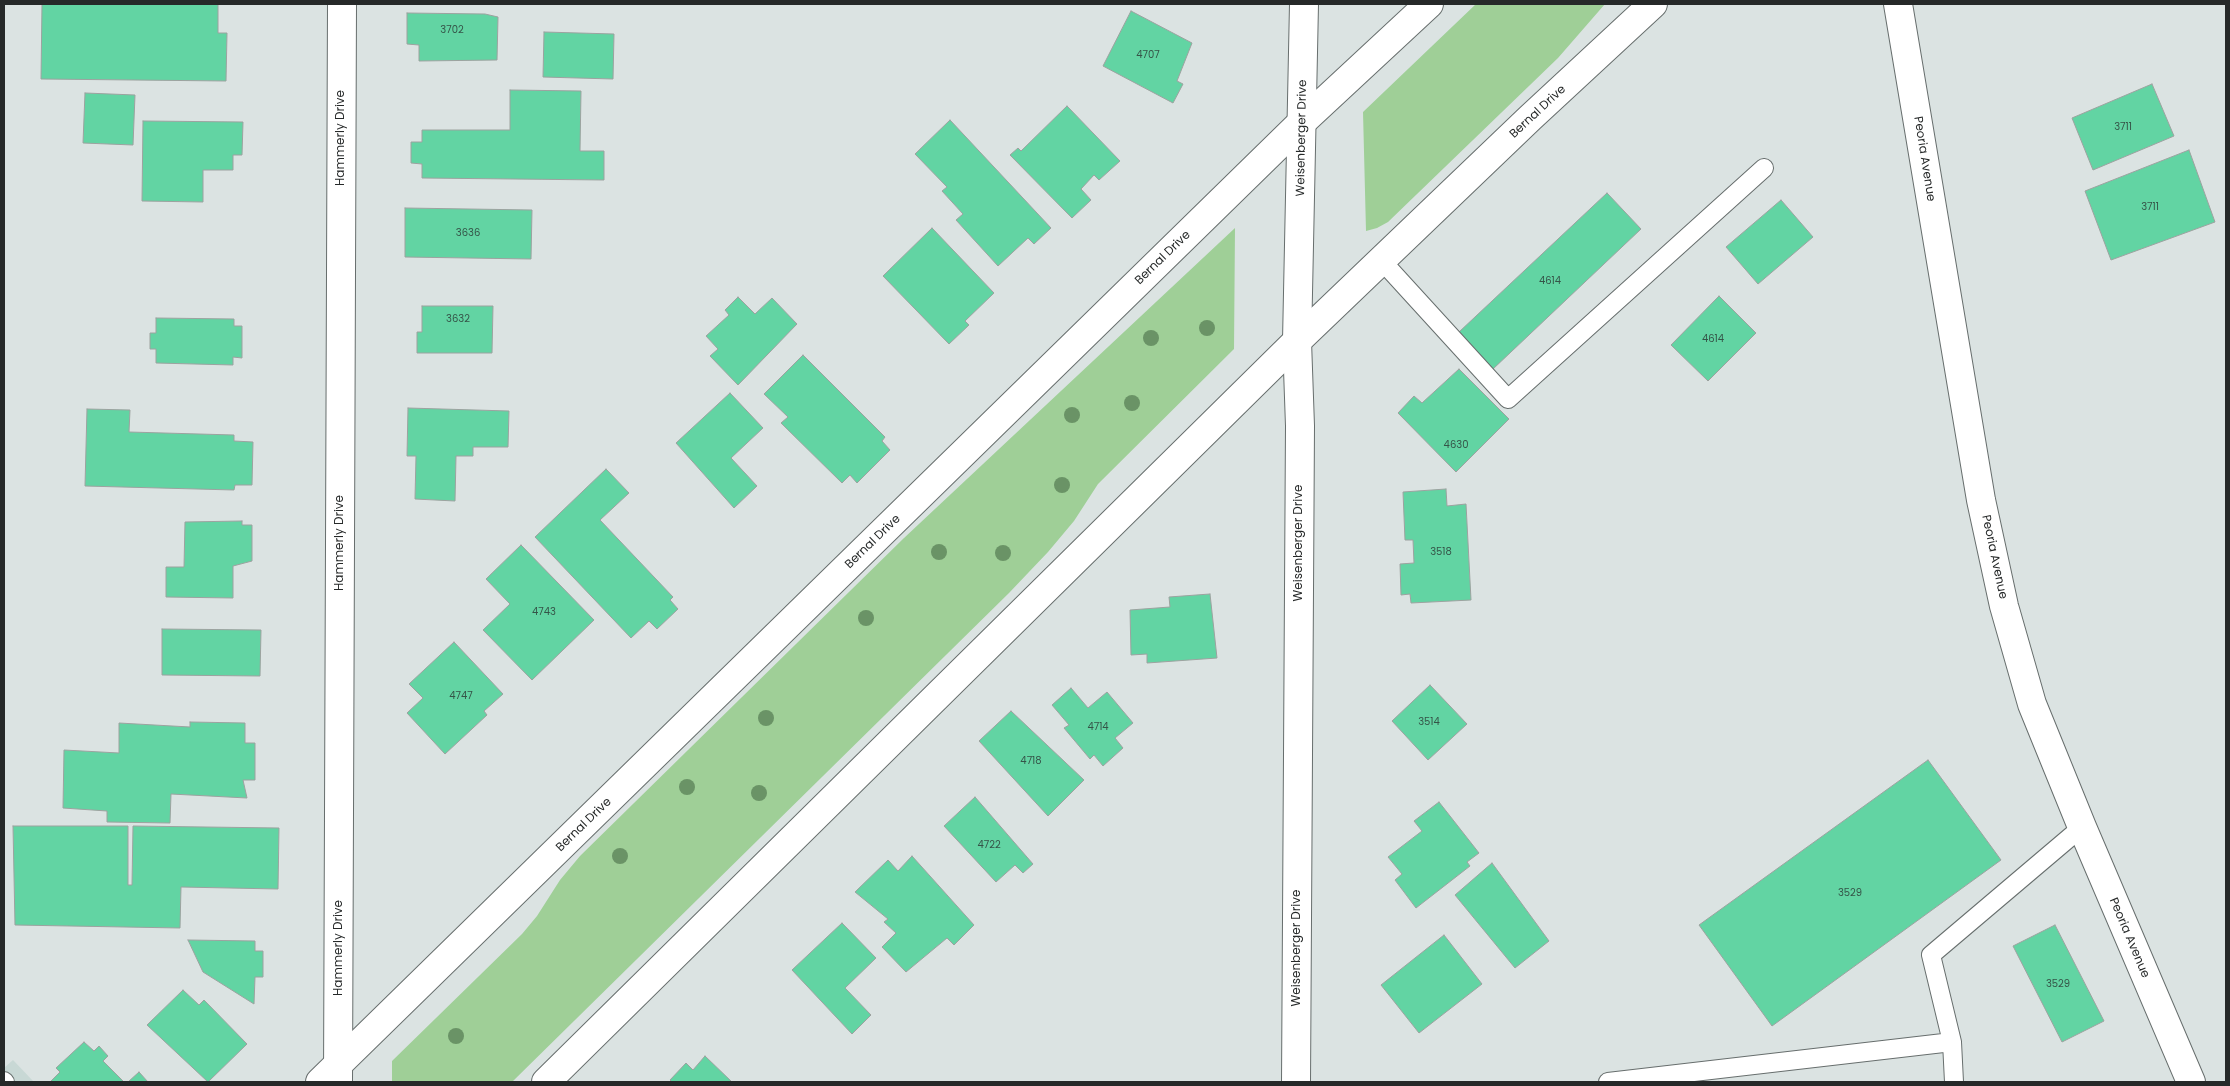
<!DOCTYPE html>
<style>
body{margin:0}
#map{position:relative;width:2230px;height:1086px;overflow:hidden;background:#dbe3e2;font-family:Poppins,sans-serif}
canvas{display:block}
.frame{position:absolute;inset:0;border:5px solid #262929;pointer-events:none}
</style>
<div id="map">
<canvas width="2230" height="1086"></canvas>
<div class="frame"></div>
</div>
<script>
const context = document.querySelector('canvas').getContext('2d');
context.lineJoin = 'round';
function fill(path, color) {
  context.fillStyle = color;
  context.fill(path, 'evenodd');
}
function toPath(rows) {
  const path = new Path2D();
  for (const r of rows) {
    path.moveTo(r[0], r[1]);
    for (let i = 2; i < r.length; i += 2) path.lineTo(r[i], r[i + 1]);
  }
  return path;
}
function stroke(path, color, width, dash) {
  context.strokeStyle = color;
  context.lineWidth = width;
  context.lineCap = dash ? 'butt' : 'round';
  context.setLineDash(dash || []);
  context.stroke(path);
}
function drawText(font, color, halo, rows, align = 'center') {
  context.font = font + ' Poppins,sans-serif';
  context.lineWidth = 4;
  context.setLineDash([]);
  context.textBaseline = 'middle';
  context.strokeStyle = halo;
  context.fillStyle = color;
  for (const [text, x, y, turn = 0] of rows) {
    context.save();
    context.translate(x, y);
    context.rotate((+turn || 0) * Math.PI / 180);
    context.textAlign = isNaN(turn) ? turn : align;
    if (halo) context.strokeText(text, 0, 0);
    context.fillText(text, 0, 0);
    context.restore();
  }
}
const built = toPath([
 [13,1060,34,1082,4,1082,4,1068]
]);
const green = toPath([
 [1476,4,1605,4,1558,58,1388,222,1377,228,1366,231,1363,112],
 [1235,228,1234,349,1098,484,1074,521,1048,552,1009,593,512,1082,392,1082,392,1061,522,934,537,916,560,880,580,856,904,538]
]);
const building = toPath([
 [42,4,218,4,218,33,227,33,226,81,41,79,42,4],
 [1131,11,1192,43,1177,81,1183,84,1173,103,1103,66,1131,11],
 [407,13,485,14,498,17,497,60,419,61,419,45,407,44,407,13],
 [544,32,614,34,613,79,543,77,544,32],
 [2152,84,2174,136,2093,170,2072,118,2152,84],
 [510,90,581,91,580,151,604,151,604,180,422,178,422,164,411,163,411,142,422,142,422,130,510,130,510,90],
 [85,93,135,95,133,145,83,143,85,93],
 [1067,106,1120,161,1099,180,1094,175,1081,189,1091,200,1072,218,1010,155,1018,148,1021,151,1067,106],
 [950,120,1051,228,1034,244,1028,238,998,266,956,220,963,214,942,191,947,187,915,154,950,120],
 [143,121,243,122,242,155,233,155,233,170,203,170,203,202,142,201,143,121],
 [2189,150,2215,222,2111,260,2085,191,2189,150],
 [1607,193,1641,229,1493,369,1459,332,1607,193],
 [1781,200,1813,237,1758,284,1726,247,1781,200],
 [405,208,532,210,531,259,405,257,405,208],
 [932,228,994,293,965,321,969,325,949,344,883,276,932,228],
 [1719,296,1756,333,1708,381,1671,345,1719,296],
 [738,297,755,314,772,298,797,324,738,385,710,356,718,349,706,336,729,315,725,310,738,297],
 [422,306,493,306,492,353,417,353,417,332,422,332,422,306],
 [156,318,234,319,234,326,242,326,242,358,233,357,233,365,156,363,156,349,150,349,150,333,156,333,156,318],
 [803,355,885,437,882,441,890,450,857,483,850,475,842,483,781,423,788,417,764,394,803,355],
 [1459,369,1509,419,1456,472,1398,413,1414,396,1422,403,1459,369],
 [730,393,763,428,731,458,757,486,734,508,676,443,730,393],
 [408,408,509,411,508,447,473,447,473,456,456,456,455,501,415,499,416,456,407,456,408,408],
 [87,409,130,410,129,432,234,435,234,441,253,442,252,485,235,485,234,490,85,486,87,409],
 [606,469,629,493,600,520,673,597,670,600,678,609,657,629,649,621,631,638,535,537,606,469],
 [1446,489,1447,506,1466,504,1471,600,1411,603,1410,594,1401,595,1400,564,1414,563,1413,540,1405,540,1403,492,1446,489],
 [242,521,242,525,252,525,252,561,233,566,233,598,166,597,166,567,184,567,185,522,242,521],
 [521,545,594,620,532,680,483,630,510,604,486,579,521,545],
 [1210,594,1217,658,1147,663,1147,654,1131,655,1130,610,1170,607,1169,597,1210,594],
 [162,629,261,630,260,676,162,675,162,629],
 [454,642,503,694,484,711,487,715,445,754,407,713,423,698,409,684,454,642],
 [1430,685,1467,724,1428,760,1392,721,1430,685],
 [1071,688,1088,708,1107,692,1133,723,1115,738,1123,748,1103,766,1094,755,1090,759,1064,728,1069,725,1052,705,1071,688],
 [1011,711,1084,780,1048,816,979,741,1011,711],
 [190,722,245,723,245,743,255,743,255,780,243,780,247,798,171,794,170,823,107,822,107,811,63,808,64,750,119,753,119,723,190,727,190,722],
 [1928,760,2001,860,1772,1026,1699,925,1928,760],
 [975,797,1033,864,1023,873,1015,865,996,882,944,826,975,797],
 [1439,802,1479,853,1467,862,1470,866,1416,908,1395,880,1402,874,1388,857,1422,831,1414,821,1439,802],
 [13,826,128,826,128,885,132,885,133,826,279,828,278,889,181,887,180,928,15,925,13,826],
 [912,856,974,925,954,945,947,938,906,972,882,947,896,933,884,922,888,919,855,892,888,860,898,871,912,856],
 [1492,863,1549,941,1515,968,1455,895,1492,863],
 [842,923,876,958,845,988,871,1015,852,1034,792,970,842,923],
 [2055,925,2104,1021,2062,1042,2013,946,2055,925],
 [1444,935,1482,984,1419,1033,1381,985,1444,935],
 [188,940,255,941,255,951,263,951,263,977,255,977,254,1004,203,972,188,940],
 [183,990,199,1005,204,1000,247,1044,208,1082,147,1025,183,990],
 [84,1042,94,1051,99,1046,108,1056,103,1061,124,1082,53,1082,51,1081,60,1072,56,1068,84,1042],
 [705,1056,732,1082,672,1082,670,1080,686,1063,693,1070,705,1056],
 [139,1072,148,1082,128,1082,139,1072]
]);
const service = toPath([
 [1382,261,1508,399,1764,168],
 [4,1081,5,1082],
 [1608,1082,1952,1042],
 [1954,1082,1952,1042,1931,955,2082,827]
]);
const minor = toPath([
 [1898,4,1981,500,2004,606,2032,704,2082,827,2191,1082],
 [338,1081,342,4],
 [1296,1082,1300,426,1297,341,1304,4]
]);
const tertiary = toPath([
 [320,1082,1302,122,1429,4],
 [546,1082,1297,341,1530,118,1653,4]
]);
const trees = [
 [1207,328],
 [1151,338],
 [1132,403],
 [1072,415],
 [1062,485],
 [939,552],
 [1003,553],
 [866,618],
 [766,718],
 [687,787],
 [759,793],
 [620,856],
 [456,1036]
];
const numberNames = [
 ["3702",452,30],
 ["4707",1148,55],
 ["3711",2123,127],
 ["3711",2150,207],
 ["3636",468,233],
 ["4614",1550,281],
 ["3632",458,319],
 ["4614",1713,339],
 ["4630",1456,445],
 ["3518",1441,552],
 ["4743",544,612],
 ["4747",461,696],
 ["3514",1429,722],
 ["4714",1098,727],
 ["4718",1031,761],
 ["4722",989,845],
 ["3529",1850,893],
 ["3529",2058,984]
];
const streetNames = [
 ["Bernal Drive",1538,112,-43],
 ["Hammerly Drive",341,138,-90],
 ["Weisenberger Drive",1302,138,-89],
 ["Peoria Avenue",1924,159,81],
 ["Bernal Drive",1163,258,-44],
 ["Bernal Drive",873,542,-44],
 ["Hammerly Drive",340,543,-90],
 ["Weisenberger Drive",1299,543,-90],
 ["Peoria Avenue",1994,557,78],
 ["Bernal Drive",584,825,-44],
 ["Peoria Avenue",2129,938,67],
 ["Hammerly Drive",339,948,-90],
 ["Weisenberger Drive",1297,948,-90]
];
fill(built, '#c8d8d5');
fill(green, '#9fcf97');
fill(building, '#62d4a3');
stroke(building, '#9ca29f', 1);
stroke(service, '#676e6d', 20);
stroke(minor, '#676e6d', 30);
stroke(tertiary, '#676e6d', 30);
stroke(service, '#fff', 18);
stroke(minor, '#fff', 28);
stroke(tertiary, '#fff', 28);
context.fillStyle = '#6a9366';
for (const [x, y] of trees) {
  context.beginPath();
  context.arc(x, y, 8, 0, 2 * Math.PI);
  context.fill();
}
drawText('10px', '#355448', null, numberNames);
drawText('12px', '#262929', '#fff', streetNames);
</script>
